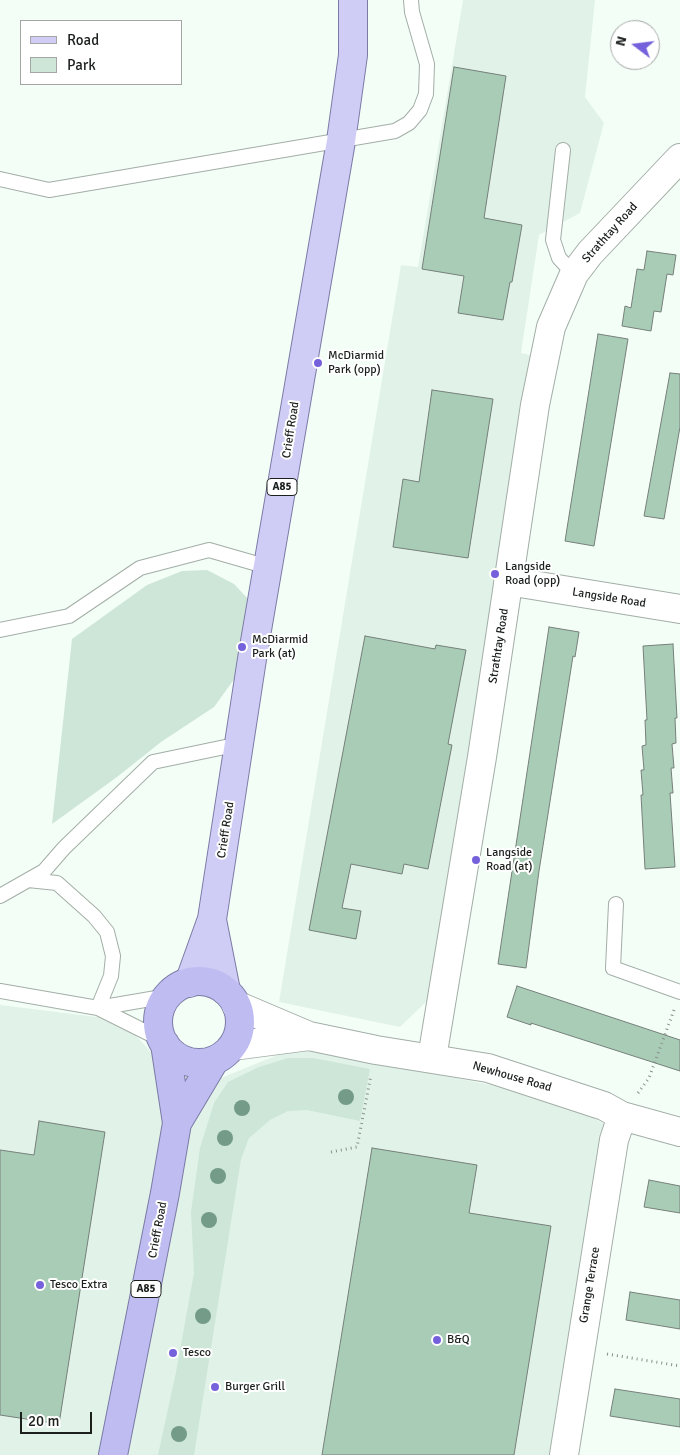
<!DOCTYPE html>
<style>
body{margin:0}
#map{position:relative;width:680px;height:1455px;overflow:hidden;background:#f3fef7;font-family:Signika,sans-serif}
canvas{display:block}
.legend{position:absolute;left:20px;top:20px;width:162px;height:65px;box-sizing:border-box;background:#fff;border:1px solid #a4a6a5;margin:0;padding:6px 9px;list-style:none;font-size:15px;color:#1c201d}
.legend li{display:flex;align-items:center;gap:10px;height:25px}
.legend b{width:25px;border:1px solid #a4a6a5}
.north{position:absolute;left:610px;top:20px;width:50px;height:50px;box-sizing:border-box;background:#fff;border:1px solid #a4a6a5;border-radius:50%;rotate:285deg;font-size:14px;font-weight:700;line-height:20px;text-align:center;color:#1c201d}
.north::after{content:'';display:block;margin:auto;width:18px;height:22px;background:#7561db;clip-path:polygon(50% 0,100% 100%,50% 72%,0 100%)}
.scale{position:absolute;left:20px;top:1412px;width:72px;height:22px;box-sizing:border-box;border:2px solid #1c201d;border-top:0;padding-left:6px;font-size:15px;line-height:18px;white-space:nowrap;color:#1c201d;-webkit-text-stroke:4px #fff;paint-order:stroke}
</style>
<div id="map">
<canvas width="680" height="1455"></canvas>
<ul class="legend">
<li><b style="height:6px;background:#cfcdf5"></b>Road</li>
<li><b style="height:14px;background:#cde6d7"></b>Park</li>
</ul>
<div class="north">N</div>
<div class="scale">20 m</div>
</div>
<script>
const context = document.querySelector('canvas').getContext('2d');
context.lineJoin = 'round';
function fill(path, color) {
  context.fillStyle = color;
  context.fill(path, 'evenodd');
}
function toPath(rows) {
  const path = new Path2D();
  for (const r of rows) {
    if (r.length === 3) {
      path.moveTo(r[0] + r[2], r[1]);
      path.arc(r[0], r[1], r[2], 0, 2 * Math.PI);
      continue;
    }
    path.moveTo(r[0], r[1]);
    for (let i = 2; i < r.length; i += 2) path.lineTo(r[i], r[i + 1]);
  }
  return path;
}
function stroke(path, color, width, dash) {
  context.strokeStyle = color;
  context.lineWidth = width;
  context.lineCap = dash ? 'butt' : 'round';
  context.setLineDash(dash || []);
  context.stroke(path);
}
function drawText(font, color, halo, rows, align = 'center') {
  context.font = font + ' Signika,sans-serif';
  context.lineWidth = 4;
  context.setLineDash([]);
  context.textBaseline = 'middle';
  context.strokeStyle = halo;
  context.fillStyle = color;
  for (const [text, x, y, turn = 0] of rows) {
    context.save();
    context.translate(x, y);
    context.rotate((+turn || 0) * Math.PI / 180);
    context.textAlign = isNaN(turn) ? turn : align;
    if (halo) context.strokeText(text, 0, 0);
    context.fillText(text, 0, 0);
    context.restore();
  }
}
const built = toPath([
 [463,0,595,0,585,97,604,123,580,213,539,235,521,353,530,355,499,563,427,1001,400,1027,279,1002,401,265,418,267],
 [0,1005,121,1020,156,1057,221,1078,297,1047,557,1098,604,1124,550,1455,0,1455]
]);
const green = toPath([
 [207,570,234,584,249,600,249,627,235,678,214,707,161,742,117,777,52,824,72,639,147,585,182,571],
 [288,1058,313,1058,370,1069,360,1121,307,1110,288,1111,270,1120,249,1138,241,1159,194,1455,158,1455,176,1372,194,1273,191,1212,200,1148,214,1103,228,1082,259,1067]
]);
const building = toPath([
 [454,67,506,76,484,218,522,225,512,282,510,282,503,320,458,313,464,276,422,269,454,67],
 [647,251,676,255,673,275,667,274,661,312,654,311,651,331,622,326,625,306,631,308,637,269,644,270,647,251],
 [598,334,628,339,594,546,565,541,598,334],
 [670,373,680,374,680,427,664,519,644,516,670,373],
 [432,390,493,399,468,558,393,547,403,479,419,482,432,390],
 [549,627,579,632,575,657,573,656,539,871,526,968,498,964,549,627],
 [365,636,435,649,436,645,466,650,448,744,452,745,428,869,404,864,402,874,351,864,342,908,361,911,356,939,309,930,365,636],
 [673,644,677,718,675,718,676,743,672,744,674,768,671,768,673,793,670,793,675,867,645,869,641,795,643,795,641,770,644,770,642,746,646,745,645,720,647,720,643,646,673,644],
 [517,986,680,1040,680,1071,531,1023,531,1025,507,1017,517,986],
 [39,1121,105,1132,59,1424,0,1415,0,1150,34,1155,39,1121],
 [372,1148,477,1165,469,1213,551,1226,514,1455,322,1455,372,1148],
 [649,1180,680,1186,680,1213,644,1207,649,1180],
 [630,1292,680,1300,680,1329,626,1320,630,1292],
 [615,1389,680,1399,680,1427,610,1416,615,1389]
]);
const path = toPath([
 [638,1093,649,1078,674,1010],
 [331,1152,357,1147,371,1075],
 [607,1354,680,1366]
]);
const service = toPath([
 [563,150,553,240,559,258,574,274],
 [0,179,49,190,395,131,409,123,420,110,426,94,427,64,412,12,411,0],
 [0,630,69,616,140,568,209,550,268,567],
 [28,880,57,883,94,916,107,932,113,956,111,976,98,1008],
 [0,896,44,871,64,848,153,762,225,747,238,748],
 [616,904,613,968,680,992],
 [0,991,98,1008,162,1040],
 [98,1008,168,996]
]);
const minor = toPath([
 [508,583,520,583,680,609],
 [432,1058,482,757,535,405,551,327,574,274,590,253,680,158]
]);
const tertiary = toPath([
 [236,1005,309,1036,376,1050,488,1068,604,1106,622,1116,680,1132],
 [233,1046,309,1036],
 [564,1455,614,1140,622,1116]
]);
const primary = toPath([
 [212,920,226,991],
 [189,983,212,919,252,659,341,141,353,55,353,0]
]);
const trunk = toPath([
 [199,1022,41],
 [177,1123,214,1061],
 [113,1455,165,1193,177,1123,165,1044]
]);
const trees = [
 [346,1097],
 [242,1108],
 [225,1138],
 [218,1176],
 [209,1220],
 [203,1316],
 [179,1434]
];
const markers = [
 [318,363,5,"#7561db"],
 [495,574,5,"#7561db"],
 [242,647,5,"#7561db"],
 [476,860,5,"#7561db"],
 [40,1285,5,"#7561db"],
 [437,1340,5,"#7561db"],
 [173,1353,5,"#7561db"],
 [215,1387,5,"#7561db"]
];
const shields = [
 [282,487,30],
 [146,1289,30]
];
const shieldNames = [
 ["A85",282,487],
 ["A85",146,1289]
];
const streetNames = [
 ["Strathtay Road",610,233,-48],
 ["Crieff Road",291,430,-81],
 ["Langside Road",609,598,9],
 ["Strathtay Road",499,646,-81],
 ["Crieff Road",226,830,-81],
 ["Newhouse Road",512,1077,16],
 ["Crieff Road",158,1230,-79],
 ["Grange Terrace",590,1285,-81]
];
const poiNames = [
 ["McDiarmid",328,356],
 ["Park (opp)",328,370],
 ["Langside",505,567],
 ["Road (opp)",505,581],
 ["McDiarmid",252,640],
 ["Park (at)",252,654],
 ["Langside",486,853],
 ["Road (at)",486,867],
 ["Tesco Extra",50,1285],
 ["B&Q",447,1340],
 ["Tesco",183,1353],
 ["Burger Grill",225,1387]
];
fill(built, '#e1f3e8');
fill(green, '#cde6d7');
fill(building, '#a9ccb7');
stroke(building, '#76807a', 1);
stroke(service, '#a3aea7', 16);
stroke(minor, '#a3aea7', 30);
stroke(tertiary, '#a3aea7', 30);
stroke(primary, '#7c7aa5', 30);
stroke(trunk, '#7c7aa5', 30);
stroke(path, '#89908b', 3, [1, 4]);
stroke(service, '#fff', 14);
stroke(minor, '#fff', 28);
stroke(tertiary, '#fff', 28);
stroke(primary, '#cfcdf5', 28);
stroke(trunk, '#bfbcf2', 28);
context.fillStyle = '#749b88';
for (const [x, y] of trees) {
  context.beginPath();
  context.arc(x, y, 8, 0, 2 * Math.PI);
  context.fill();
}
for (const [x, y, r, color] of markers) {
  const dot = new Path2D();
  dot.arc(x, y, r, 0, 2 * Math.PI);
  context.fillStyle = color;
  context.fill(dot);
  stroke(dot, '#fff', 2);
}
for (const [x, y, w] of shields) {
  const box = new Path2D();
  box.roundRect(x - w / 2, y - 8.5, w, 17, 4);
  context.fillStyle = '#fff';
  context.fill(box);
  stroke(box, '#1c201d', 1);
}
drawText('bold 11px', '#1c201d', null, shieldNames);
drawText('12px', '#1c201d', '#fff', streetNames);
drawText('12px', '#1c201d', '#fff', poiNames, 'left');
</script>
